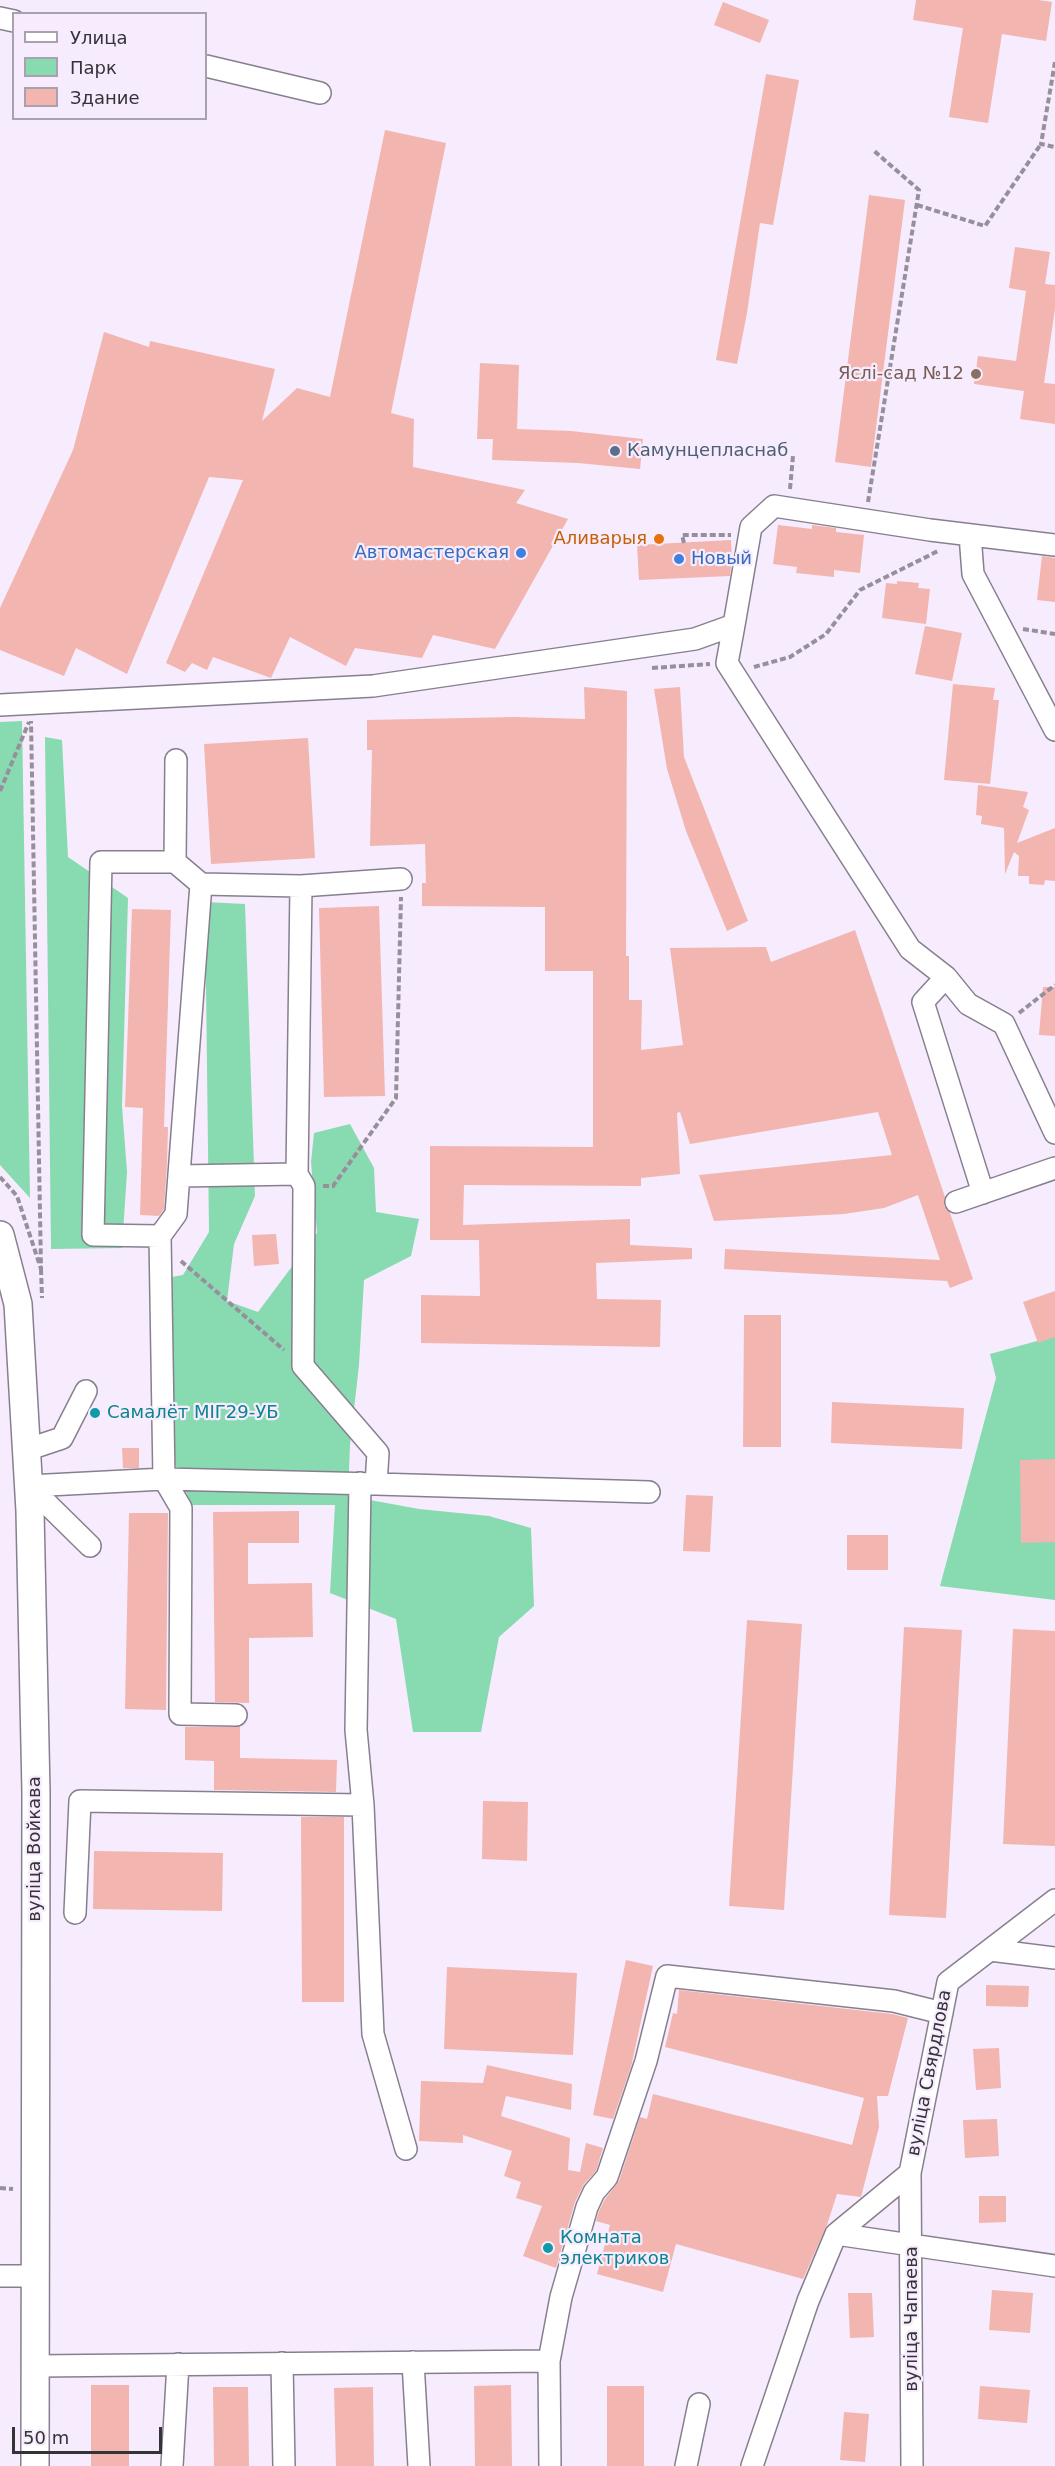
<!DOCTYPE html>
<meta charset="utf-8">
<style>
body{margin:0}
#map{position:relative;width:1055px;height:2466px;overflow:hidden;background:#f6ecfd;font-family:"DejaVu Sans",sans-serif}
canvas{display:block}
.legend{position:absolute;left:12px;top:12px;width:195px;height:108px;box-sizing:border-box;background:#f6ecfd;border:2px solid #a9a2ae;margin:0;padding:8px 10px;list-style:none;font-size:18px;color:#353238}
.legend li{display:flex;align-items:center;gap:12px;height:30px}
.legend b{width:30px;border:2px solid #a9a2ae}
.scale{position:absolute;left:12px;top:2427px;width:150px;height:27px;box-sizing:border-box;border:3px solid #353238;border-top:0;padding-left:8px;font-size:18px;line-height:21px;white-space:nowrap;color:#353238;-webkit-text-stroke:4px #f6ecfd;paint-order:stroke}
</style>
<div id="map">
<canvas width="1055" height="2466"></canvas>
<ul class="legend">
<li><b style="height:8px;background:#fff"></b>Улица</li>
<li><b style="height:16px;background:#88dab0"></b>Парк</li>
<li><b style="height:16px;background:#f3b5b0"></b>Здание</li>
</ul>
<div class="scale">50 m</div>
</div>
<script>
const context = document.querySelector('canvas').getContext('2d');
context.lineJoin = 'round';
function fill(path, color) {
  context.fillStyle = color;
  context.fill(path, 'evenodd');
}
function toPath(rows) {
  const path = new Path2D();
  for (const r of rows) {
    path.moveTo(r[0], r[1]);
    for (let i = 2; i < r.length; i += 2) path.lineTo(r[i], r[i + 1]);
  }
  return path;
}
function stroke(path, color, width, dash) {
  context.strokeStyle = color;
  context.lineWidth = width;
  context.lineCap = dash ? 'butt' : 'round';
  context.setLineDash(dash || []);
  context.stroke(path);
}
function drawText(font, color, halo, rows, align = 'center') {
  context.font = font + ' "DejaVu Sans",sans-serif';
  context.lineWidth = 4.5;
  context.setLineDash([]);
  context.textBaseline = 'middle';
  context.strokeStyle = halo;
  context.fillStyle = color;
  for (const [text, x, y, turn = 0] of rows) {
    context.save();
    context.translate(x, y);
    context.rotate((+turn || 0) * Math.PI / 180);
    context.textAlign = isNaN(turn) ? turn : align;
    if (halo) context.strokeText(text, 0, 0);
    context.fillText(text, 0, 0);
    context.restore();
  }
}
const green = toPath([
 [22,721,30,1198,0,1165,0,722],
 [45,737,62,740,68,857,128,898,122,1106,127,1172,122,1248,51,1249],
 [205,902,245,904,255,1196,234,1244,227,1301,258,1312,317,1233,311,1162,314,1133,350,1124,374,1168,376,1212,419,1219,411,1256,364,1280,359,1365,350,1445,348,1496,419,1509,489,1516,531,1528,534,1606,499,1637,481,1732,413,1732,396,1619,330,1593,335,1505,191,1505,164,1435,161,1279,183,1275,209,1232],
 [1055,1336,1055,1600,940,1586,996,1378,990,1354]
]);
const building = toPath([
 [916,0,1038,0,1052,2,1046,41,1002,34,988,123,949,117,963,28,913,20],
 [723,2,769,20,760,43,714,25],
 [766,74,799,80,773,225,760,223,747,313,737,364,716,360],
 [385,130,446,143,391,413,414,419,413,467,525,490,516,503,568,519,495,649,433,635,422,658,355,648,346,666,290,637,271,678,213,657,207,670,192,663,185,672,166,663,243,480,209,477,127,674,76,648,64,676,0,650,0,608,73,450,104,332,149,347,150,341,275,369,262,421,297,388,330,397],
 [869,195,905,200,871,467,835,462],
 [1015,247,1050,252,1045,284,1055,285,1055,309,1044,383,1055,384,1055,424,1020,419,1024,391,974,384,978,356,1016,361,1026,291,1009,288],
 [480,363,519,365,517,429,571,431,643,439,640,469,578,463,492,460,493,439,477,439],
 [778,525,812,529,812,525,836,528,836,532,864,535,860,573,834,570,834,577,796,573,797,567,773,564],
 [731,540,732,559,730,576,639,580,637,545],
 [1042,556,1055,558,1055,602,1037,600],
 [897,581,919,583,918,588,930,589,926,624,882,618,886,583,897,584],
 [925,626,962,633,952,681,915,674],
 [953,684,995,688,993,700,999,700,990,784,944,780],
 [584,687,627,691,626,956,629,956,629,1000,642,1000,641,1050,683,1045,670,948,766,947,771,962,855,930,945,1197,944,1206,950,1213,973,1279,950,1288,947,1281,724,1269,725,1249,940,1260,918,1195,884,1208,844,1214,714,1221,699,1175,892,1155,878,1112,690,1144,680,1112,677,1113,680,1174,641,1178,641,1186,464,1185,463,1225,630,1219,630,1245,692,1248,692,1259,596,1263,597,1299,661,1300,660,1347,421,1343,421,1295,480,1296,479,1240,430,1240,430,1146,593,1147,593,971,545,971,545,907,422,906,422,883,426,883,425,844,370,846,372,750,367,750,367,720,515,717,585,719],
 [680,687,684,757,748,921,727,931,686,831,667,769,654,689],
 [308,738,315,858,211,864,204,744],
 [978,785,1028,792,1023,807,1029,810,1017,843,1055,828,1055,881,1045,880,1044,885,1029,884,1029,876,1018,876,1019,856,1014,852,1005,874,1004,828,981,824,982,816,976,815],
 [379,906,385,1096,324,1097,319,908],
 [132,909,171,910,164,1127,168,1127,167,1164,164,1209,159,1216,140,1215,143,1108,125,1107],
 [1043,987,1055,987,1055,1036,1039,1035],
 [276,1234,279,1264,254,1266,252,1235],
 [1055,1291,1055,1337,1038,1343,1023,1302],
 [744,1315,781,1315,781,1447,743,1447],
 [832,1402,964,1408,962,1449,831,1443],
 [122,1448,139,1448,139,1468,123,1468],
 [1055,1459,1055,1542,1021,1543,1020,1460],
 [686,1495,713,1496,710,1552,683,1551],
 [299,1511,299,1543,248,1543,248,1584,312,1583,313,1637,249,1638,249,1703,215,1702,213,1512],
 [129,1513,168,1513,166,1710,125,1709],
 [847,1535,888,1535,888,1570,847,1570],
 [747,1620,802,1624,784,1910,729,1906],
 [904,1627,962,1630,946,1918,889,1915],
 [1013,1629,1055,1631,1055,1846,1003,1844],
 [185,1727,240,1727,240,1758,337,1760,336,1792,214,1790,214,1761,185,1760],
 [483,1801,528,1802,527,1861,482,1859],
 [301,1817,344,1817,344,2002,302,2002],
 [94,1851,223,1853,222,1911,93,1909],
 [626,1960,653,1966,631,2067,613,2119,593,2115],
 [447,1967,577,1973,573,2055,444,2049],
 [986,1985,1029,1986,1028,2007,986,2006],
 [679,1990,892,2014,908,2018,888,2096,877,2096,879,2127,861,2197,837,2194,827,2225,803,2279,676,2244,663,2292,597,2274,610,2225,596,2221,599,2211,605,2199,619,2181,640,2117,647,2119,653,2094,852,2145,864,2098,665,2047,673,2013,677,2014],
 [999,2048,1001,2088,976,2090,973,2049],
 [487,2065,572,2084,571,2110,506,2096,501,2116,570,2138,568,2170,580,2172,586,2143,603,2148,596,2171,584,2184,575,2202,556,2268,523,2256,542,2206,516,2198,521,2182,504,2176,512,2151,463,2135,463,2143,419,2141,421,2081,483,2083],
 [997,2119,999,2156,965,2158,963,2120],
 [979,2196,1006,2196,1006,2222,979,2223],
 [992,2290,1033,2293,1030,2333,989,2330],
 [848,2293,872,2293,874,2337,850,2338],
 [91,2385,129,2385,129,2466,91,2466],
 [511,2385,512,2466,475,2466,474,2386],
 [607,2386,644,2386,644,2466,607,2466],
 [980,2386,1030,2390,1027,2423,978,2419],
 [213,2387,248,2387,249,2466,214,2466],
 [373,2387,374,2466,336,2466,334,2388],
 [844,2412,869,2414,865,2462,840,2460]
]);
const path = toPath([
 [1055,62,1041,144,1055,147],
 [917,205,985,226,1041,144],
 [790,489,793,456],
 [868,502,919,190,873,150],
 [684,543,682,535,731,535],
 [1023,629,1055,634],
 [754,667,790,657,826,634,860,590,938,551],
 [652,668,710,664],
 [0,791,29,722],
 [1019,1013,1055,985],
 [0,1177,17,1196,41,1269,31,721],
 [323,1186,333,1186,396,1098,401,897],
 [181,1261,284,1350],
 [41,1269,42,1298],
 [0,2188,13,2189]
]);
const minor = toPath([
 [0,18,14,21],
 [206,66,320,93],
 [970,535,973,574,1055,730],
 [734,625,727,663,910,949,946,977,968,1004,1004,1024,1055,1133],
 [0,705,373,686,695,639,734,625,751,527,774,506,930,530,1055,545],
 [175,862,201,884,176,1214,160,1236,164,1479,376,1484,378,1453,303,1366,304,1186,297,1174,301,886],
 [201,884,301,886,401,879],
 [946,977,923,1002,983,1193],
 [179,1176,297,1174],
 [956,1202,1055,1168],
 [160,1236,93,1235,101,862,175,862,176,760],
 [26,1450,62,1438,86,1391],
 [376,1484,649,1492],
 [90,1546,29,1486,164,1479,181,1508,180,1714,236,1715],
 [363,1805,373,2034,406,2149],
 [75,1913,80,1801,363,1805,356,1730,360,1483],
 [990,1950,1055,1958],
 [910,2173,912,2466],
 [836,2234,1055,2266],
 [0,2276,35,2276],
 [549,2361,561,2297,587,2207,594,2192,607,2177,646,2061,667,1976,894,2001,942,2013],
 [413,2362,419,2466],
 [282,2363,284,2466],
 [36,2366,549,2361,550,2466],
 [172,2466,178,2364],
 [686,2466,699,2404],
 [752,2466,808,2301,836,2234,910,2173,948,1982,1055,1900]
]);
const major = toPath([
 [0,1235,18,1304,30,1511,36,1793,35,2466]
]);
const markers = [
 [976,374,6,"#8d6e63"],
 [615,451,6,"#5c6f8a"],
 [659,539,6,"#e8710a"],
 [521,553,6,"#3f7fe0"],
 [679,559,6,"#3f7fe0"],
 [95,1413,6,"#0f9aa8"],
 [548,2248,6,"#0f9aa8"]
];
const educationNames = [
 ["Яслі-сад №12",964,374]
];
const serviceNames = [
 ["Камунцепласнаб",627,451]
];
const foodNames = [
 ["Аливарыя",647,539]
];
const shopNames = [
 ["Автомастерская",509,553],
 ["Новый",691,559,"left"]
];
const cultureNames = [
 ["Самалёт МІГ29-УБ",107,1413],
 ["Комната",560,2238],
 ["электриков",560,2259]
];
const streetNames = [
 ["вуліца Войкава",35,1849,-90],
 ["вуліца Свярдлова",930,2073,-79],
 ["вуліца Чапаева",912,2319,-90]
];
fill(green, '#88dab0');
fill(building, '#f3b5b0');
stroke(minor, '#877f8e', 24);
stroke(major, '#877f8e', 30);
stroke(path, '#97909c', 4, [6, 3]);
stroke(minor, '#fff', 21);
stroke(major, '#fff', 27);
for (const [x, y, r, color] of markers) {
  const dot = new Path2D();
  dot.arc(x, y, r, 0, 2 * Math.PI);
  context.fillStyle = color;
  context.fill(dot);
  stroke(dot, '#f6ecfd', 2);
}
drawText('18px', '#785e54', '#f6ecfd', educationNames, 'right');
drawText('18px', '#4e5e75', '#f6ecfd', serviceNames, 'left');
drawText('18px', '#c56008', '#f6ecfd', foodNames, 'right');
drawText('18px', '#366cbe', '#f6ecfd', shopNames, 'right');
drawText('18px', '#0d838f', '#f6ecfd', cultureNames, 'left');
drawText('18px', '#353238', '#f6ecfd', streetNames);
</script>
